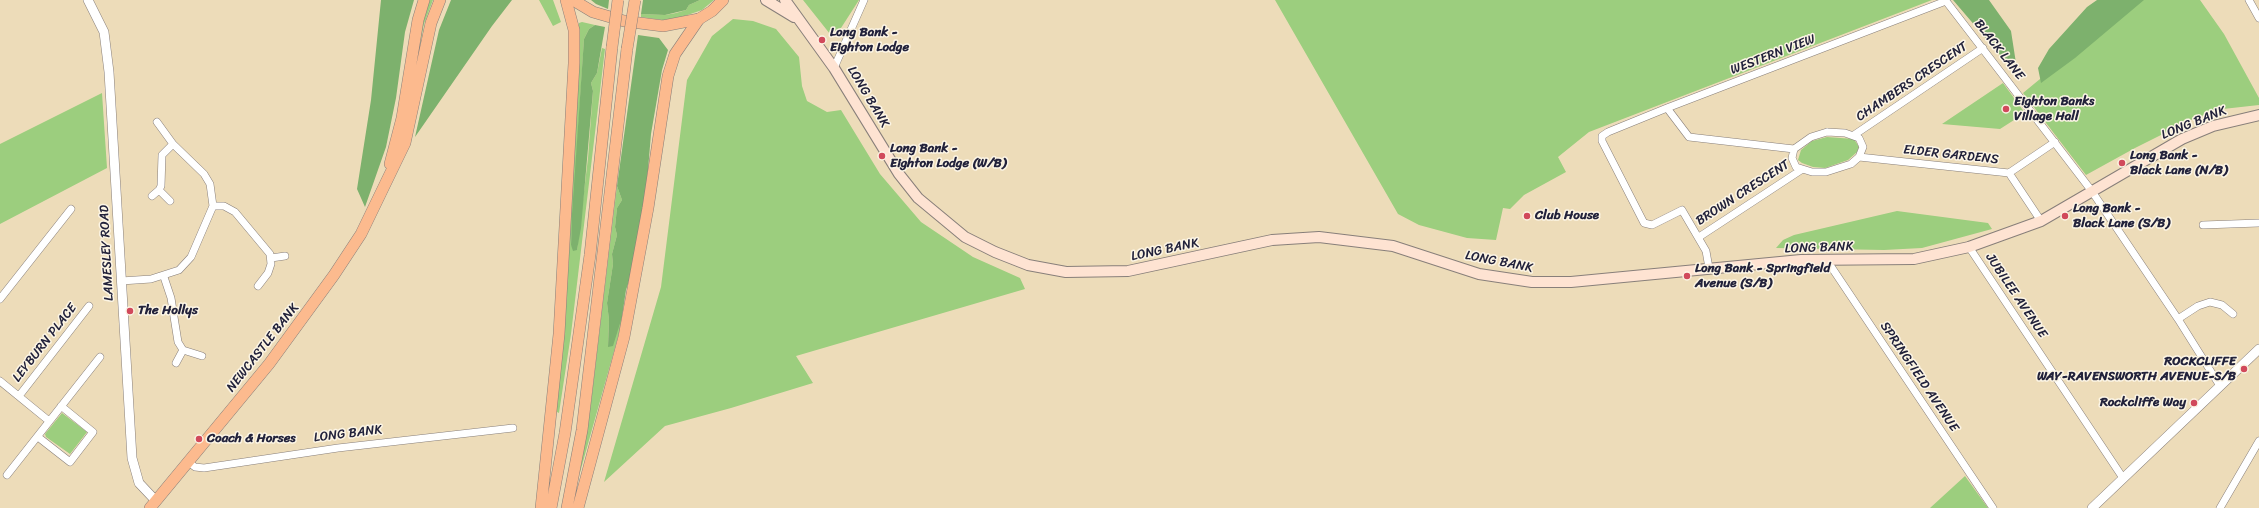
<!DOCTYPE html>
<style>
body{margin:0}
canvas{display:block;background:#eddcb9}
</style>
<canvas width="2259" height="508"></canvas>
<script>
const context = document.querySelector('canvas').getContext('2d');
context.lineJoin = 'round';
function fill(path, color) {
  context.fillStyle = color;
  context.fill(path, 'evenodd');
}
function toPath(rows) {
  const path = new Path2D();
  for (const r of rows) {
    path.moveTo(r[0], r[1]);
    for (let i = 2; i < r.length; i += 2) path.lineTo(r[i], r[i + 1]);
  }
  return path;
}
function stroke(path, color, width, dash) {
  context.strokeStyle = color;
  context.lineWidth = width;
  context.lineCap = dash ? 'butt' : 'round';
  context.setLineDash(dash || []);
  context.stroke(path);
}
function drawText(font, color, halo, rows, align = 'center') {
  context.font = font + ' Sriracha,sans-serif';
  context.lineWidth = 3;
  context.setLineDash([]);
  context.textBaseline = 'middle';
  context.strokeStyle = halo;
  context.fillStyle = color;
  for (const [text, x, y, turn = 0] of rows) {
    context.save();
    context.translate(x, y);
    context.rotate((+turn || 0) * Math.PI / 180);
    context.textAlign = isNaN(turn) ? turn : align;
    if (halo) context.strokeText(text, 0, 0);
    context.fillText(text, 0, 0);
    context.restore();
  }
}
const green = toPath([
 [429,0,433,0,424,24,418,54,417,53,423,17],
 [539,0,553,0,561,22,553,26],
 [700,0,714,0,702,10,676,19,663,20,641,17,641,14,665,15,676,13,686,10,689,5],
 [803,0,859,0,841,28,830,34],
 [1275,0,1932,0,1589,132,1558,157,1566,172,1524,195,1510,209,1503,208,1496,240,1467,238,1419,225,1398,214],
 [2136,0,2200,0,2224,34,2259,98,2259,105,2223,109,2195,118,2135,148,2086,175,2023,93],
 [733,19,753,21,776,29,799,57,802,86,807,101,827,112,841,110,880,174,921,222,973,257,1020,278,1025,289,796,356,813,383,731,408,665,426,604,482,661,287,687,80,712,36],
 [582,22,595,25,589,29,584,39,571,245,577,250,588,158,593,91,591,83,597,73,602,48,605,49,571,334,559,413,555,411,568,272,579,59,579,23],
 [2003,83,2025,113,2000,129,1942,124],
 [102,93,107,168,0,224,0,144],
 [1827,137,1854,139,1859,147,1857,152,1848,160,1825,168,1813,167,1802,163,1798,160,1801,150,1812,141],
 [617,186,622,200,617,208,615,227,617,235,612,254,613,264,607,303,609,320,608,347,622,317,623,319,579,476,591,402],
 [1897,211,1988,223,1992,229,1922,248,1884,250,1776,248,1783,240,1794,235],
 [62,413,87,432,70,454,46,437,45,434],
 [1965,476,1988,508,1930,508]
]);
const forest = toPath([
 [381,0,414,0,405,32,396,98,386,147,365,207,357,189,371,100],
 [451,0,512,0,492,26,415,137,439,30],
 [591,0,609,0,608,9,596,4],
 [643,0,700,0,689,5,686,10,665,15,641,14],
 [1953,0,1989,0,2011,31,2018,76],
 [2097,0,2144,0,2075,58,2041,83,2038,68,2049,49,2087,7],
 [595,25,605,27,597,73,591,83,593,91,581,228,577,250,573,251,571,245,572,214,584,39,589,29],
 [638,35,659,38,668,50,662,70,651,134,646,194,631,275,626,290,622,317,613,346,608,347,609,320,607,303,613,264,612,254,617,235,615,227,617,208,622,200,617,186]
]);
const minor = toPath([
 [2249,0,2259,18],
 [834,68,864,0],
 [1667,108,1689,137,1794,149],
 [1827,132,1845,133,1859,138,1863,147,1859,157,1851,164,1826,172,1812,172,1796,167,1792,158,1794,149,1811,137,1827,132],
 [1854,135,1983,48],
 [1859,157,2009,173,2055,142],
 [2009,173,2041,221],
 [159,190,170,201],
 [152,196,159,190,161,186,162,155,173,144],
 [213,206,224,206,235,212,270,254,271,264,268,273,258,286],
 [2203,225,2259,223],
 [1699,237,1801,170],
 [1969,247,2123,478],
 [271,258,285,256],
 [1826,259,1993,508],
 [1709,268,1706,251,1682,210,1652,225,1644,223,1602,141,1602,136,1608,132,1667,108,1946,1,2091,190,2178,319,2220,386],
 [164,277,171,298,178,342,183,350,202,356],
 [121,281,151,279,179,270,191,257,213,206,210,184,204,174,173,144,157,122],
 [0,299,71,209],
 [2178,319,2198,306,2210,302,2222,305,2233,314],
 [176,363,183,350],
 [0,381,49,421],
 [19,396,89,306],
 [38,437,70,462,93,432,61,406],
 [188,462,195,467,204,468,338,448,513,428],
 [7,475,100,357],
 [2220,508,2259,441]
]);
const tertiary = toPath([
 [88,0,104,32,109,72,132,458,139,483,156,501],
 [2092,508,2259,349]
]);
const secondary = toPath([
 [766,0,794,17],
 [785,0,834,68,899,174,918,198,965,237,995,252,1028,265,1066,272,1128,271,1272,240,1319,237,1393,246,1479,274,1532,282,1571,282,1801,260,1914,259,1969,247,2041,221,2182,139,2213,126,2259,115]
]);
const primary = toPath([
 [573,0,593,12,624,21,663,26,699,19,712,11,723,0],
 [390,164,402,118,418,20,424,0],
 [150,508,269,364,334,275,361,234,405,143,431,23,440,0]
]);
const trunk = toPath([
 [541,508,559,334,574,63,574,30,566,0],
 [551,508,565,433,590,255,612,47],
 [567,508,582,430,627,49],
 [578,508,624,337,648,208,668,76,675,54,699,19]
]);
const trunkBridge = toPath([
 [612,47,618,0],
 [627,49,635,0]
]);
const markers = [
 [822,40,4,"#d1495b"],
 [2006,109,4,"#d1495b"],
 [882,156,4,"#d1495b"],
 [2122,163,4,"#d1495b"],
 [1527,216,4,"#d1495b"],
 [2065,216,4,"#d1495b"],
 [1687,276,4,"#d1495b"],
 [130,311,4,"#d1495b"],
 [2244,369,4,"#d1495b"],
 [2194,403,4,"#d1495b"],
 [199,439,4,"#d1495b"]
];
const poiNames = [
 ["Long Bank -",830,33],
 ["Eighton Lodge",830,48],
 ["Eighton Banks",2014,102],
 ["Village Hall",2014,117],
 ["Long Bank -",890,149],
 ["Eighton Lodge (W/B)",890,164],
 ["Long Bank -",2130,156],
 ["Black Lane (N/B)",2130,171],
 ["Long Bank -",2073,209],
 ["Black Lane (S/B)",2073,224],
 ["Club House",1535,216],
 ["Long Bank - Springfield",1695,269],
 ["Avenue (S/B)",1695,284],
 ["The Hollys",138,311],
 ["ROCKCLIFFE",2236,362,"right"],
 ["WAY-RAVENSWORTH AVENUE-S/B",2236,377,"right"],
 ["Rockcliffe Way",2186,403,"right"],
 ["Coach & Horses",207,439]
];
const streetNames = [
 ["BLACK LANE",1999,50,52],
 ["WESTERN VIEW",1773,55,-21],
 ["CHAMBERS CRESCENT",1912,82,-34],
 ["LONG BANK",868,97,59],
 ["LONG BANK",2194,123,-22],
 ["ELDER GARDENS",1951,155,6],
 ["BROWN CRESCENT",1743,193,-33],
 ["LONG BANK",1819,248,-2],
 ["LONG BANK",1165,250,-12],
 ["LAMESLEY ROAD",107,253,-93],
 ["LONG BANK",1499,262,11],
 ["JUBILEE AVENUE",2016,296,56],
 ["LEYBURN PLACE",45,343,-52],
 ["NEWCASTLE BANK",263,348,-52],
 ["SPRINGFIELD AVENUE",1919,377,56],
 ["LONG BANK",348,434,-7]
];
fill(green, '#9cce7e');
fill(forest, '#7db16d');
stroke(minor, '#887f7a', 8);
stroke(tertiary, '#887f7a', 10);
stroke(secondary, '#887f7a', 12);
stroke(primary, '#887f7a', 12);
stroke(trunk, '#887f7a', 12);
stroke(minor, '#fff', 7);
stroke(tertiary, '#fff', 9);
stroke(secondary, '#fee3d2', 10);
stroke(primary, '#fcba8e', 11);
stroke(trunk, '#fcba8e', 11);
stroke(trunkBridge, '#887f7a', 12, []);
stroke(trunkBridge, '#fcba8e', 11);
for (const [x, y, r, color] of markers) {
  const dot = new Path2D();
  dot.arc(x, y, r, 0, 2 * Math.PI);
  context.fillStyle = color;
  context.fill(dot);
  stroke(dot, '#fcf5e5', 1.5);
}
drawText('bold 13px', '#22223b', '#fcf5e5', poiNames, 'left');
drawText('13px', '#22223b', '#fcf5e5', streetNames);
</script>
